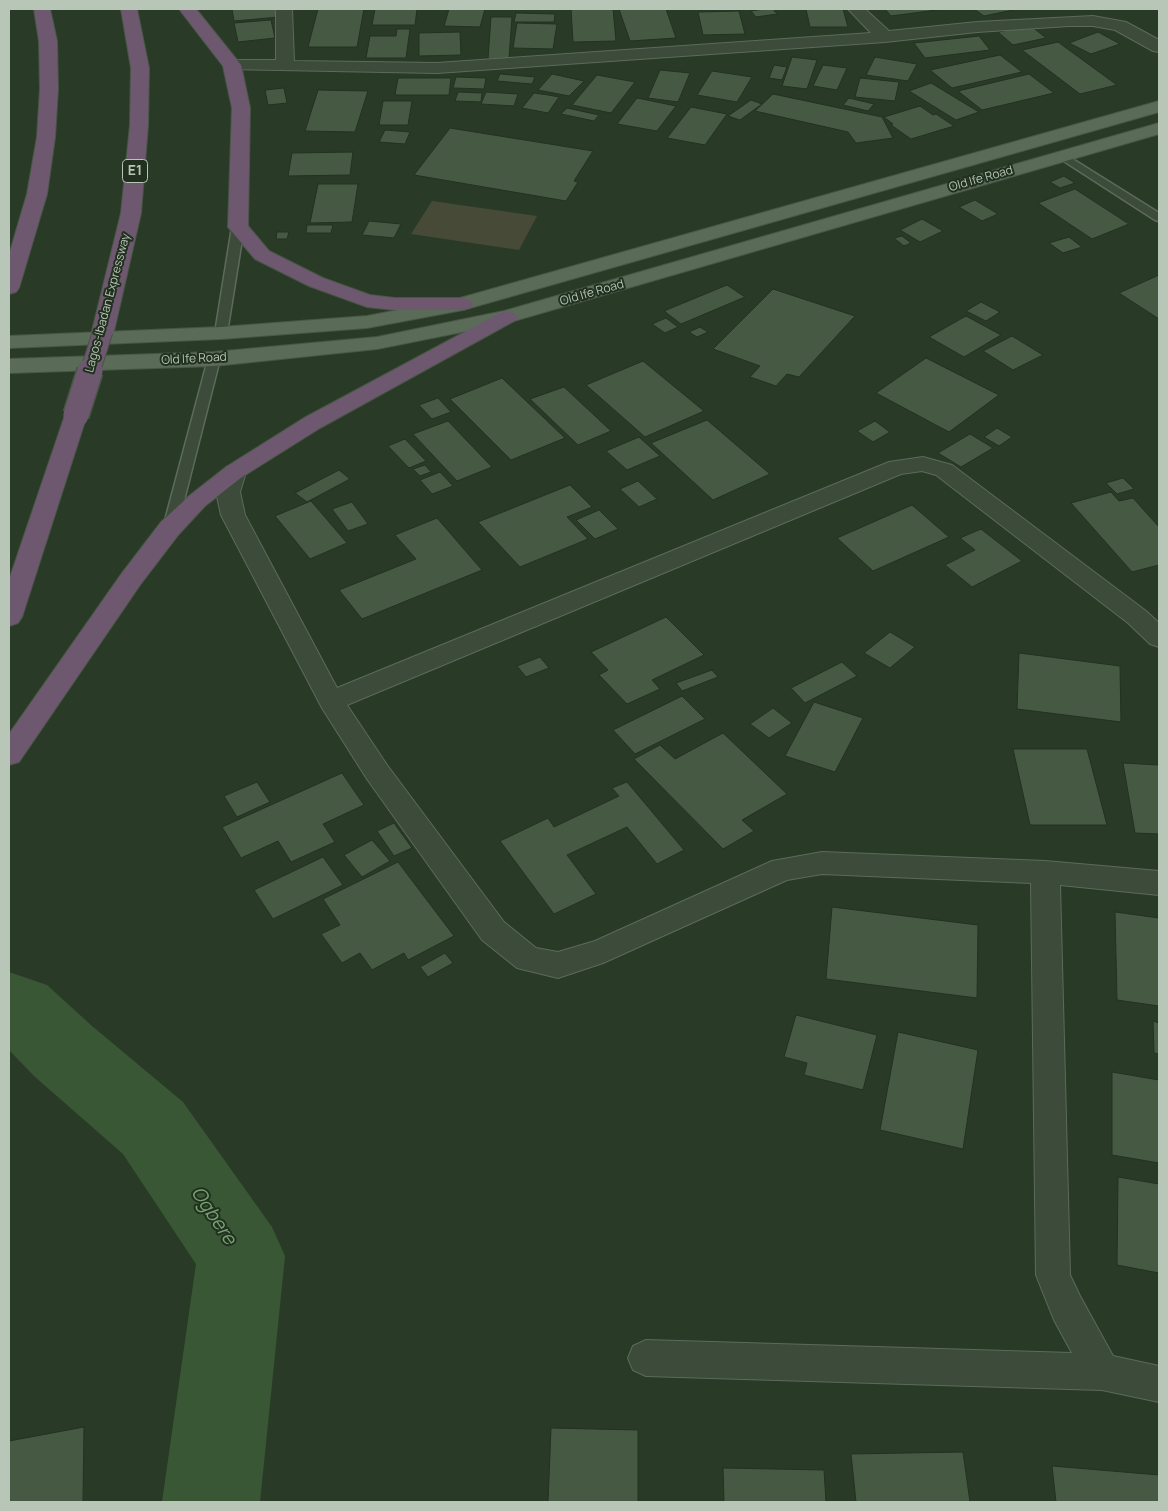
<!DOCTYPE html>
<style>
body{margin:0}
#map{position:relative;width:1168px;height:1511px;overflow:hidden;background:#293b26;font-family:Manrope,sans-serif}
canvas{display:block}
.frame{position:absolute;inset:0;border:10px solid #b7c6b6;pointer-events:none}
</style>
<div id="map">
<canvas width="1168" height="1511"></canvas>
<div class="frame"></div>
</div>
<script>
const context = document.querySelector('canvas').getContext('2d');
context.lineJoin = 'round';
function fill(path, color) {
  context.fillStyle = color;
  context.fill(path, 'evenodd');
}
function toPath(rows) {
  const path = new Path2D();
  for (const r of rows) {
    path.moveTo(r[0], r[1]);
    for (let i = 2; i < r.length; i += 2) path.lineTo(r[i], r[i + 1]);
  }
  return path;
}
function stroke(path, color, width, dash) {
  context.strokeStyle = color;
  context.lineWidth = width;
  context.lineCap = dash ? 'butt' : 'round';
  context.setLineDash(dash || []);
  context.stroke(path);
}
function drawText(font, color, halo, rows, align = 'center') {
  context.font = font + ' Manrope,sans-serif';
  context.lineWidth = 4;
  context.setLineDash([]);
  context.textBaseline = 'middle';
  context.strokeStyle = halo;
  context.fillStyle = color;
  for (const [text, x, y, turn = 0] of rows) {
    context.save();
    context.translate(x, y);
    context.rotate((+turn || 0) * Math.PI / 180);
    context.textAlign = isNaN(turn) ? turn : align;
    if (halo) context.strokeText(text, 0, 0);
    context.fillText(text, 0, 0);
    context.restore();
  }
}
const green = toPath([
 [432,201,537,216,519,250,411,234]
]);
const river = toPath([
 [9,972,47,985,92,1026,183,1102,272,1227,285,1256,260,1502,162,1502,196,1264,123,1154,34,1076,9,1050,9,972]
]);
const building = toPath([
 [232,9,277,9,279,17,234,21,232,9],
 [318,9,364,9,357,47,308,47,318,9],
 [375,9,417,9,415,25,372,25,375,9],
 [449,9,485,9,480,27,444,26,449,9],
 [571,9,613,9,616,41,573,42,571,9],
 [619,9,666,9,676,38,630,41,619,9],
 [764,9,773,9,777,14,756,17,751,11,764,9],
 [806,9,843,9,848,27,810,27,806,9],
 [885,9,936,9,937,10,891,16,885,9],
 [974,9,1012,9,1013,10,984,16,974,9],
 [739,11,745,34,703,35,698,12,739,11],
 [516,13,555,14,554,22,514,22,516,13],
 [491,17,512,17,509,59,488,59,491,17],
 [271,20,275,38,238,42,234,23,271,20],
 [517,23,557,24,553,49,513,48,517,23],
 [1031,26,1046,38,1013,45,998,32,1031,26],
 [397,29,410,29,406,58,366,58,370,36,396,36,397,29],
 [460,32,461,55,419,56,419,33,460,32],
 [1098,32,1120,44,1091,54,1069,43,1098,32],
 [979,36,990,50,925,58,914,43,979,36],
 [1058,42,1117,85,1080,94,1022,50,1058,42],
 [1000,55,1022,72,952,88,930,70,1000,55],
 [792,57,817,60,807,89,782,86,792,57],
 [875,57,917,64,908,81,866,75,875,57],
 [774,65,787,67,782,80,769,78,774,65],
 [823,65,847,68,837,90,813,86,823,65],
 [660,70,690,73,678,102,648,98,660,70],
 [712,71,752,77,737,102,697,95,712,71],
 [500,74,535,77,532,84,497,81,500,74],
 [552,74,584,81,569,96,538,90,552,74],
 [1029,74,1054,93,982,110,958,91,1029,74],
 [597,75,635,82,611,113,572,105,597,75],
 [456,77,486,78,484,89,453,88,456,77],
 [398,78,451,78,449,95,395,95,398,78],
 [860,78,899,82,895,101,855,97,860,78],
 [931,83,979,112,956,120,909,91,931,83],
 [284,88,287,103,268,105,265,90,284,88],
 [318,90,368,91,355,132,305,131,318,90],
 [458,92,482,93,481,102,455,101,458,92],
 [486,92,518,94,514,106,481,104,486,92],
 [534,93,548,95,559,97,548,113,522,108,534,93],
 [773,94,882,117,893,138,856,143,848,132,755,111,773,94],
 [637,98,676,106,657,131,617,124,637,98],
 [849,98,874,104,868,111,843,105,849,98],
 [751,100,762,104,740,120,728,116,751,100],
 [383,101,412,101,408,125,379,125,383,101],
 [920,106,933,115,936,114,954,126,911,139,891,125,893,124,884,117,920,106],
 [691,107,727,114,705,145,667,138,691,107],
 [567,108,599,115,594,121,561,114,567,108],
 [450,128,593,151,574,181,578,182,566,201,414,175,450,128],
 [385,130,410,132,405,144,379,142,385,130],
 [353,152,350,175,288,176,292,153,353,152],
 [1064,176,1075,183,1060,188,1050,182,1064,176],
 [318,184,358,184,352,222,310,223,318,184],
 [1075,189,1129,224,1092,239,1038,203,1075,189],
 [975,200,998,214,982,221,959,207,975,200],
 [922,219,943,231,920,242,900,230,922,219],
 [369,221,401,224,394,238,362,235,369,221],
 [307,225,333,225,331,233,306,233,307,225],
 [277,232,289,232,287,239,276,239,277,232],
 [902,236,911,243,904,246,894,238,902,236],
 [1069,237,1082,247,1063,253,1049,243,1069,237],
 [1159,275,1159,319,1119,293,1159,275],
 [727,285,745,297,681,324,664,311,727,285],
 [773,289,855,316,799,377,787,374,776,386,750,377,760,366,713,349,773,289],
 [981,302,1000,312,986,321,966,311,981,302],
 [966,316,1001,335,964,357,929,337,966,316],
 [666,318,678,327,665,333,652,324,666,318],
 [700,327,708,332,697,337,689,332,700,327],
 [1012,336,1043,355,1013,370,983,351,1012,336],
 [926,358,999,395,949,432,876,393,926,358],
 [643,361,704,411,645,437,586,385,643,361],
 [502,378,565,438,511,460,450,399,502,378],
 [564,387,611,431,578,445,530,399,564,387],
 [438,398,451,412,432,419,419,405,438,398],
 [707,420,770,474,713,500,651,443,707,420],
 [448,421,492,467,457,481,413,434,448,421],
 [875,421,890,432,873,442,857,431,875,421],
 [997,428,1012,437,999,446,984,437,997,428],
 [970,434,993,448,961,467,938,453,970,434],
 [639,437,660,456,627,470,606,451,639,437],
 [405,439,426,461,409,468,388,446,405,439],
 [425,465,431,472,420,476,413,469,425,465],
 [339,470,350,479,307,502,295,493,339,470],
 [440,472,453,486,432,494,420,480,440,472],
 [1123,478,1134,489,1117,494,1106,483,1123,478],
 [638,481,657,499,639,507,620,489,638,481],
 [570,485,592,507,567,517,588,539,520,567,478,522,570,485],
 [1111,492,1119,501,1133,498,1159,527,1159,565,1132,572,1071,503,1111,492],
 [311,501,347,543,310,559,275,516,311,501],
 [352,502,368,524,348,531,332,509,352,502],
 [912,505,949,537,873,571,837,538,912,505],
 [599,510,618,529,595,539,576,520,599,510],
 [437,518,482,570,362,619,339,590,416,559,395,535,437,518],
 [981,529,1022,561,972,587,945,565,975,550,960,538,981,529],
 [666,617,704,655,652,680,660,689,627,704,599,675,608,670,591,652,666,617],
 [890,632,915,647,890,668,864,653,890,632],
 [1019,653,1120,666,1121,722,1017,709,1019,653],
 [540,657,549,668,526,677,517,666,540,657],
 [842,662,857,676,805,703,791,688,842,662],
 [712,670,718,677,682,691,676,683,712,670],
 [682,696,705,719,635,754,613,730,682,696],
 [814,702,863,718,835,772,785,756,814,702],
 [773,708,792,723,769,738,750,724,773,708],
 [723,733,787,794,742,820,754,831,723,849,634,759,660,745,675,759,723,733],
 [1013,749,1087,749,1107,825,1030,825,1013,749],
 [1123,763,1159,765,1159,834,1135,833,1123,763],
 [342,773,364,805,323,824,335,842,291,862,278,841,241,858,222,827,342,773],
 [257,782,270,802,237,817,224,796,257,782],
 [627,782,684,850,657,864,627,827,567,855,596,894,554,914,500,841,548,818,554,827,619,796,612,788,627,782],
 [394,823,412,848,394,856,377,831,394,823],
 [372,840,390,861,362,877,344,855,372,840],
 [323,857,343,885,273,919,254,890,323,857],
 [398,862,454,936,408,960,404,953,372,970,360,953,342,963,321,934,340,925,323,899,398,862],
 [832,907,978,925,977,998,826,979,832,907],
 [1115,912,1159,918,1159,1006,1117,1000,1115,912],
 [445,953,453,963,428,977,420,967,445,953],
 [796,1015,877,1035,863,1090,804,1075,807,1063,784,1057,796,1015],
 [1153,1021,1159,1023,1159,1054,1154,1053,1153,1021],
 [898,1032,978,1050,963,1149,880,1130,898,1032],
 [1112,1072,1159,1080,1159,1163,1112,1155,1112,1072],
 [1118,1177,1159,1184,1159,1273,1117,1265,1118,1177],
 [84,1427,83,1502,9,1502,9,1441,84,1427],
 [551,1428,638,1430,638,1502,548,1502,551,1428],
 [963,1452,970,1502,856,1502,851,1454,963,1452],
 [1052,1466,1159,1475,1159,1502,1056,1502,1052,1466],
 [723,1468,824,1470,826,1502,724,1502,723,1468]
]);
const lane = toPath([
 [1063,153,1159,213,1159,221,1155,220,1059,158,1057,156,1059,154,1063,153],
 [238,223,244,227,227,333,221,337,215,333,232,227,238,223],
 [214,355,220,359,177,528,175,531,170,533,165,531,163,528,208,359,214,355]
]);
const street = toPath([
 [276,9,292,9,294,61,437,63,871,33,848,9,865,9,889,31,977,22,1093,16,1126,22,1159,40,1159,52,1153,51,1115,30,1093,26,1069,26,977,32,885,42,437,73,226,69,223,65,226,61,232,60,276,60,276,9],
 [923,457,952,465,1146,611,1159,623,1159,647,1150,644,1128,623,936,475,922,471,901,474,347,705,387,765,504,922,536,948,558,952,595,941,772,861,822,852,1045,861,1159,871,1159,895,1060,885,1070,1275,1080,1296,1113,1356,1159,1366,1159,1402,1102,1390,646,1376,633,1370,628,1358,633,1346,646,1340,1072,1353,1054,1320,1036,1275,1031,883,822,874,787,880,603,963,558,978,517,968,482,940,367,779,322,708,221,515,216,492,226,467,234,465,242,467,246,472,240,492,245,515,337,688,889,462,923,457]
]);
const primary = toPath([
 [1159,101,1159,112,463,310,367,328,221,339,9,348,9,336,221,327,367,316,460,298,1159,101],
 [1159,123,1159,134,507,323,377,349,214,366,9,373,9,359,214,352,377,337,504,311,1159,123]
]);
const highway = toPath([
 [34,9,50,9,57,41,58,89,55,137,47,194,19,288,16,292,9,294,9,255,27,194,37,137,40,89,39,41,34,9],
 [121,9,137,9,149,68,148,125,141,213,114,331,111,336,103,337,95,336,92,331,121,213,130,125,131,68,121,9],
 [179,9,196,9,241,65,250,108,248,226,269,251,323,278,370,295,395,298,463,298,470,300,474,304,470,308,463,310,395,310,367,307,309,286,255,259,228,227,232,108,223,66,179,9],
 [507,311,514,313,518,317,514,321,320,428,242,477,205,506,179,534,140,585,19,762,9,765,9,734,122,573,161,522,189,496,226,467,304,418,500,313,507,311],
 [76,408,84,410,87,415,22,617,18,623,9,626,9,580,65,415,68,410,76,408]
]);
const highwayBridgeFar1 = toPath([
 [90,372,103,331]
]);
const highwayBridge = toPath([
 [76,415,90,371]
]);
const farStreetnames = [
 ["Old Ife Road",981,179,-16],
 ["Old Ife Road",592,293,-16],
 ["Lagos-Ibadan Expressway",108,303,-75],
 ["Old Ife Road",194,359,-3]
];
const shields = [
 [135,171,25]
];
const shieldNames = [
 ["E1",135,171]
];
const nearWaternames = [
 ["Ogbere",213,1216,56]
];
fill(green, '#474a36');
fill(river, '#395735');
fill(building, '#465943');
stroke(building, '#233221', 1);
stroke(lane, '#5c6b5b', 3);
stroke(street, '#5c6b5b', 2);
stroke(primary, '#485746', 2);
stroke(highway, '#475645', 2);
fill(lane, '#3c4b3a');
fill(street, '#3c4b3a');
fill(primary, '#5a6b58');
fill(highway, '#6e5870');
stroke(highwayBridgeFar1, '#475645', 21, []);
stroke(highwayBridge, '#475645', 28, []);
stroke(highwayBridgeFar1, '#6e5870', 19);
stroke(highwayBridge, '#6e5870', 25);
drawText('12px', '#b7c6b6', '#21301f', farStreetnames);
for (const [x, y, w] of shields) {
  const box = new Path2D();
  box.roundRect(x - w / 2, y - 11.5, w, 23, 4);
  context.fillStyle = '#21301f';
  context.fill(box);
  stroke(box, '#b7c6b6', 1);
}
drawText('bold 14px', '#b7c6b6', null, shieldNames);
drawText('italic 19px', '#78a173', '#21301f', nearWaternames);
</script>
